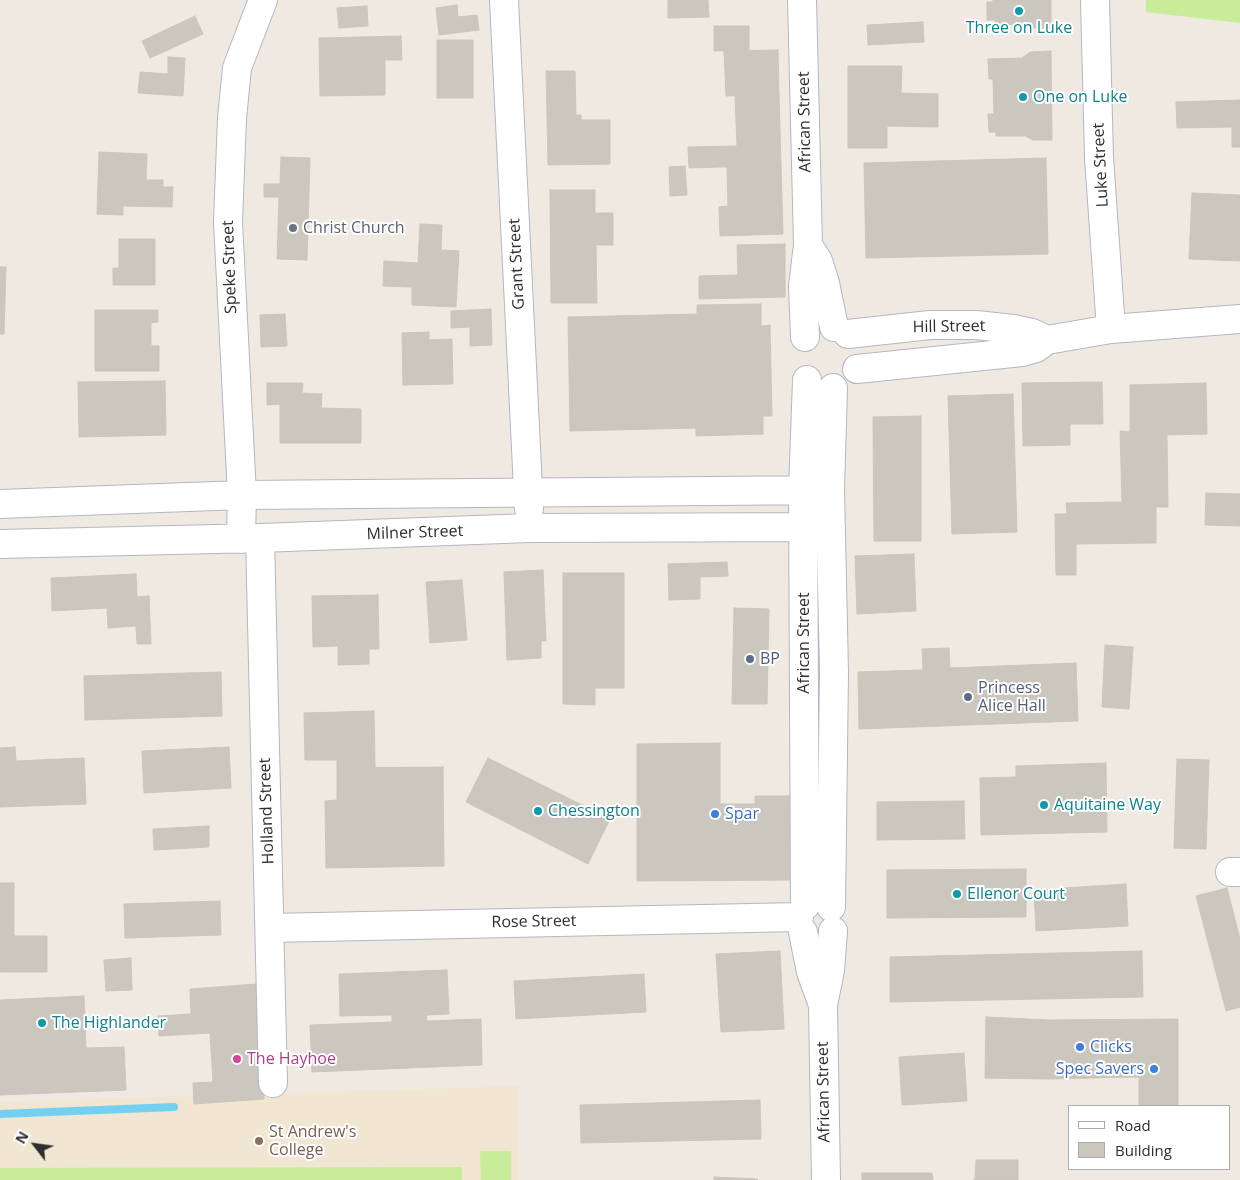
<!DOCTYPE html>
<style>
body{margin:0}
#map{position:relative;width:1240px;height:1180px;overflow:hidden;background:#efe9e1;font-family:"Open Sans",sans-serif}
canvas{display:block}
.legend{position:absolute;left:1068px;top:1105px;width:162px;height:65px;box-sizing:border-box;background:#fff;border:1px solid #ababab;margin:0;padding:6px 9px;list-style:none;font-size:15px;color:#2e2e2e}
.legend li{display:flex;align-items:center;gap:10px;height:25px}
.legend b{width:25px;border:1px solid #ababab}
.north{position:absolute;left:10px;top:1120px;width:50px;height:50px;-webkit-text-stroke:4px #fff;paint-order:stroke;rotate:300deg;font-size:14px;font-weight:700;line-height:20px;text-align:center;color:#2e2e2e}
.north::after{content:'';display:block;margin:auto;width:18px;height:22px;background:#2e2e2e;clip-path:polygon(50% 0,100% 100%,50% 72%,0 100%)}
</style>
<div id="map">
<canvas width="1240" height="1180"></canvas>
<ul class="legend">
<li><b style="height:6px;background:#fff"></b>Road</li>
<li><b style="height:14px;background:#cbc7bf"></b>Building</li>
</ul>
<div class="north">N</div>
</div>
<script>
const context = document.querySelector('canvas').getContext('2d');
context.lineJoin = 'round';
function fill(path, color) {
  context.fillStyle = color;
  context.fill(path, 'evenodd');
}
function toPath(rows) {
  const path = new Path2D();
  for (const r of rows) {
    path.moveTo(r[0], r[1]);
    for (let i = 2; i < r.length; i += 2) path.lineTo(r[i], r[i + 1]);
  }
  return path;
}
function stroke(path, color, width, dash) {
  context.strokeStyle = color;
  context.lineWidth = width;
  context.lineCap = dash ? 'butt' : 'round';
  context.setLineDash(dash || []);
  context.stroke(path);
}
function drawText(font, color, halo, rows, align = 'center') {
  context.font = font + ' "Open Sans",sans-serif';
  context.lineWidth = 4;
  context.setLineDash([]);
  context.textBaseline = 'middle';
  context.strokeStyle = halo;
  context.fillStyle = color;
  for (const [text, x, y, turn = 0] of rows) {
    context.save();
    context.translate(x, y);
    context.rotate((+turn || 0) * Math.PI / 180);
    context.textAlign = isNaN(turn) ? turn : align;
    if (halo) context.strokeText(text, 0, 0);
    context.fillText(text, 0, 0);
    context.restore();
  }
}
const education = toPath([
 [519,1086,519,1180,0,1180,0,1102]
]);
const pitch = toPath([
 [1146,0,1240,0,1240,23,1146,12],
 [480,1151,511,1151,511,1180,481,1180],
 [462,1167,462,1180,0,1180,0,1168]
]);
const stream = toPath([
 [0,1114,174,1107]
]);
const building = toPath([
 [668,0,708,0,709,17,668,18,668,0],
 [993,0,1051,0,1051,28,1032,28,1024,24,995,25,995,20,987,20,987,2,993,2,993,0],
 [457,5,458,17,477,15,479,30,439,35,436,8,457,5],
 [367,6,368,26,339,28,337,8,367,6],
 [195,16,203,34,150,58,142,41,195,16],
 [923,22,924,42,868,45,867,25,923,22],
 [714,26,749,26,749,50,714,51,714,26],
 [401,36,402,60,385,60,385,95,320,96,319,38,401,36],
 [437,40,473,40,473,98,437,98,437,40],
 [778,50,779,94,726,96,724,51,778,50],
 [1051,51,1052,140,1033,140,1025,136,996,136,996,132,989,132,988,114,994,114,993,79,989,79,988,59,1022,58,1030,52,1051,51],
 [168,57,185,58,183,96,138,93,140,72,168,74,168,57],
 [848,66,902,66,901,93,938,94,938,127,887,126,887,148,848,148,848,66],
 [546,71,575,71,576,115,547,115,546,71],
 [779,94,781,165,689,168,688,147,737,146,735,96,779,94],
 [1240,100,1240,147,1232,147,1232,127,1177,128,1176,102,1240,100],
 [547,115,581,115,581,120,610,120,610,164,548,165,547,115],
 [99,152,147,154,146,180,163,180,163,187,173,187,172,207,123,206,123,215,97,214,99,152],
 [281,157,310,158,307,260,277,259,279,197,264,197,264,184,280,184,281,157],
 [1046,158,1048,254,866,258,864,163,1046,158],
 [781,165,783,234,720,236,719,207,728,206,727,167,781,165],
 [685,166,687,195,670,196,669,167,685,166],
 [550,190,595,190,595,213,613,213,613,245,596,245,597,303,551,303,550,190],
 [1192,193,1240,195,1240,261,1189,259,1192,193],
 [420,224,442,225,441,250,459,251,456,307,412,305,412,287,383,286,384,261,418,263,420,224],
 [119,239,155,239,155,285,113,285,113,268,119,268,119,239],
 [785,244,785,297,699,299,699,276,738,275,737,245,785,244],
 [0,267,6,267,4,334,0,334,0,267],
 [761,304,761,326,770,325,772,416,763,416,763,434,696,436,696,428,570,431,568,317,697,314,697,305,761,304],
 [491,309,492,345,470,346,470,327,451,328,451,311,491,309],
 [95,310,158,310,158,322,151,323,151,346,159,346,159,371,95,371,95,310],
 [285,314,287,346,261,347,260,315,285,314],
 [429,332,429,340,452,339,453,384,403,385,402,333,429,332],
 [165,381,166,435,79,437,78,382,165,381],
 [1102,382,1103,424,1070,424,1070,445,1023,446,1022,383,1102,382],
 [267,383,303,383,302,393,322,394,321,408,361,409,361,443,280,443,280,404,267,405,267,383],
 [1206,383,1207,434,1167,435,1168,507,1156,507,1156,543,1076,544,1076,575,1056,575,1055,514,1067,514,1066,503,1122,502,1120,431,1130,432,1130,385,1206,383],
 [1013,394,1017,532,952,534,948,396,1013,394],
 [921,416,921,541,874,541,873,417,921,416],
 [1206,493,1240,494,1240,526,1205,525,1206,493],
 [914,554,916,611,857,614,855,556,914,554],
 [727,562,728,576,700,577,700,599,669,600,668,564,727,562],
 [543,570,546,641,541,641,541,658,507,660,504,572,543,570],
 [563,573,624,573,624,688,595,688,595,705,563,704,563,573],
 [136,574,137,597,149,596,151,644,137,644,136,626,108,628,107,608,52,611,51,578,136,574],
 [462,580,467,640,430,643,426,582,462,580],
 [378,595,379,649,369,649,369,664,338,665,338,646,313,647,312,596,378,595],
 [734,608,769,609,767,704,732,704,734,608],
 [1105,645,1133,647,1129,709,1102,707,1105,645],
 [949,648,950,668,1076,663,1078,721,859,729,858,672,923,670,922,649,949,648],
 [221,672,222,716,85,720,84,676,221,672],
 [374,711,375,768,337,768,337,760,305,760,304,713,374,711],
 [720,743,720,804,755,804,755,796,793,796,793,880,637,881,637,744,720,743],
 [15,747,16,761,84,758,86,804,0,807,0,748,15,747],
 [229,747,231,788,144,793,142,751,229,747],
 [488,758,610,819,588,864,466,802,488,758],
 [1177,759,1209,760,1206,849,1174,848,1177,759],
 [1106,763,1107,832,981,835,980,778,1016,777,1016,766,1106,763],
 [443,767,444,866,326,868,325,801,337,800,337,768,443,767],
 [964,801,965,839,877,840,877,802,964,801],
 [209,826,209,847,154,850,153,829,209,826],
 [1026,869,1026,917,887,918,887,870,1026,869],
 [0,883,14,883,14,936,47,936,47,972,0,972,0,883],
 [1126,884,1128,926,1036,931,1034,890,1126,884],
 [1227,888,1240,939,1240,1007,1226,1011,1196,896,1227,888],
 [220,901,221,935,125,938,124,904,220,901],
 [780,951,784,1029,721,1032,716,954,780,951],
 [1142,951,1143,997,890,1002,890,957,1142,951],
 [131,958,132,990,106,991,104,960,131,958],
 [447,970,449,1014,426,1015,427,1021,481,1019,482,1065,312,1072,310,1025,392,1022,392,1015,340,1016,339,974,447,970],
 [644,974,646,1012,516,1019,514,981,644,974],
 [257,984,264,1099,194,1104,193,1083,213,1082,210,1033,159,1036,158,1016,191,1014,190,989,257,984],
 [84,996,86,1048,124,1047,126,1090,0,1095,0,1000,84,996],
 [986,1017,1049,1020,1178,1019,1178,1106,1139,1106,1139,1077,1050,1079,985,1078,986,1017],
 [964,1053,967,1101,902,1105,899,1057,964,1053],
 [760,1100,761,1139,581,1143,580,1105,760,1100],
 [976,1160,1018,1160,1018,1180,973,1180,975,1180,976,1160],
 [862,1173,932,1173,933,1180,862,1180,862,1173],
 [714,1177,757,1179,758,1180,714,1180,714,1177]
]);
const minor = toPath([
 [504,0,529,509],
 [802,0,808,245,803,286,805,337],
 [1095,0,1099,158,1111,329],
 [808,245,818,261,825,283,834,327],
 [848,334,930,325,976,325,1013,329,1032,333,1047,340],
 [857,369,1022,352,1036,348,1047,340,1111,329,1240,319],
 [0,504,242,495,830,490],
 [260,538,273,1083],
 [241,539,242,495,228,222,232,118,237,68,263,0],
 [0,544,260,538,530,528,831,527],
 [1230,872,1240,872],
 [805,906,803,491,807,380],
 [831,907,834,672,830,490,833,388],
 [270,928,799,917],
 [803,932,811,972,823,1005],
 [826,1180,823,1005,830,971,833,931]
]);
const markers = [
 [1019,11,5,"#0f9aa8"],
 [1023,97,5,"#0f9aa8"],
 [293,228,5,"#6b7280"],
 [750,659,5,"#5c6f8a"],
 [968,697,5,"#5c6f8a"],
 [1044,805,5,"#0f9aa8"],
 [538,811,5,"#0f9aa8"],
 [715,814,5,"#3f7fe0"],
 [957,894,5,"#0f9aa8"],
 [42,1023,5,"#0f9aa8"],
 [1080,1047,5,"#3f7fe0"],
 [237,1059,5,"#d1479c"],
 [1154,1069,5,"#3f7fe0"],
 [259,1141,5,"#8d6e63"]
];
const cultureNames = [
 ["Three on Luke",1019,28,"center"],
 ["One on Luke",1033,97],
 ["Aquitaine Way",1054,805],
 ["Chessington",548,811],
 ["Ellenor Court",967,894],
 ["The Highlander",52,1023]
];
const streetNames = [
 ["African Street",805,122,-91],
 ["Luke Street",1101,165,-93],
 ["Grant Street",517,264,-93],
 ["Speke Street",230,267,-92],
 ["Hill Street",949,327,-1],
 ["Milner Street",415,533,-2],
 ["African Street",804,643,-90],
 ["Holland Street",267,811,-92],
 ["Rose Street",534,922,-1],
 ["African Street",824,1092,-91]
];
const worshipNames = [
 ["Christ Church",303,228]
];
const serviceNames = [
 ["BP",760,659],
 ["Princess",978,688],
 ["Alice Hall",978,706]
];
const shopNames = [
 ["Spar",725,814],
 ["Clicks",1090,1047],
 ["Spec Savers",1144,1069,"right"]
];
const hotelNames = [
 ["The Hayhoe",247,1059]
];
const educationNames = [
 ["St Andrew's",269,1132],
 ["College",269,1150]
];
fill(education, '#f0e6d1');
fill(pitch, '#c9ec9a');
stroke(stream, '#75cff0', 8);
fill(building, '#cbc7bf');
stroke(building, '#cbc5ba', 1);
stroke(minor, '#b4b7c1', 30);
stroke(minor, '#fff', 28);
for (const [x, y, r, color] of markers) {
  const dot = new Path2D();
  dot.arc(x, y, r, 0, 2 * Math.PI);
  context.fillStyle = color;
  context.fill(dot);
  stroke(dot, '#fff', 2);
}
drawText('16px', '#0d838f', '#fff', cultureNames, 'left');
drawText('16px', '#2e2e2e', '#fff', streetNames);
drawText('16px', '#5b616d', '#fff', worshipNames, 'left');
drawText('16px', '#4e5e75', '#fff', serviceNames, 'left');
drawText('16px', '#366cbe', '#fff', shopNames, 'left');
drawText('16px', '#b23c85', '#fff', hotelNames, 'left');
drawText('16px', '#785e54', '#fff', educationNames, 'left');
</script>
